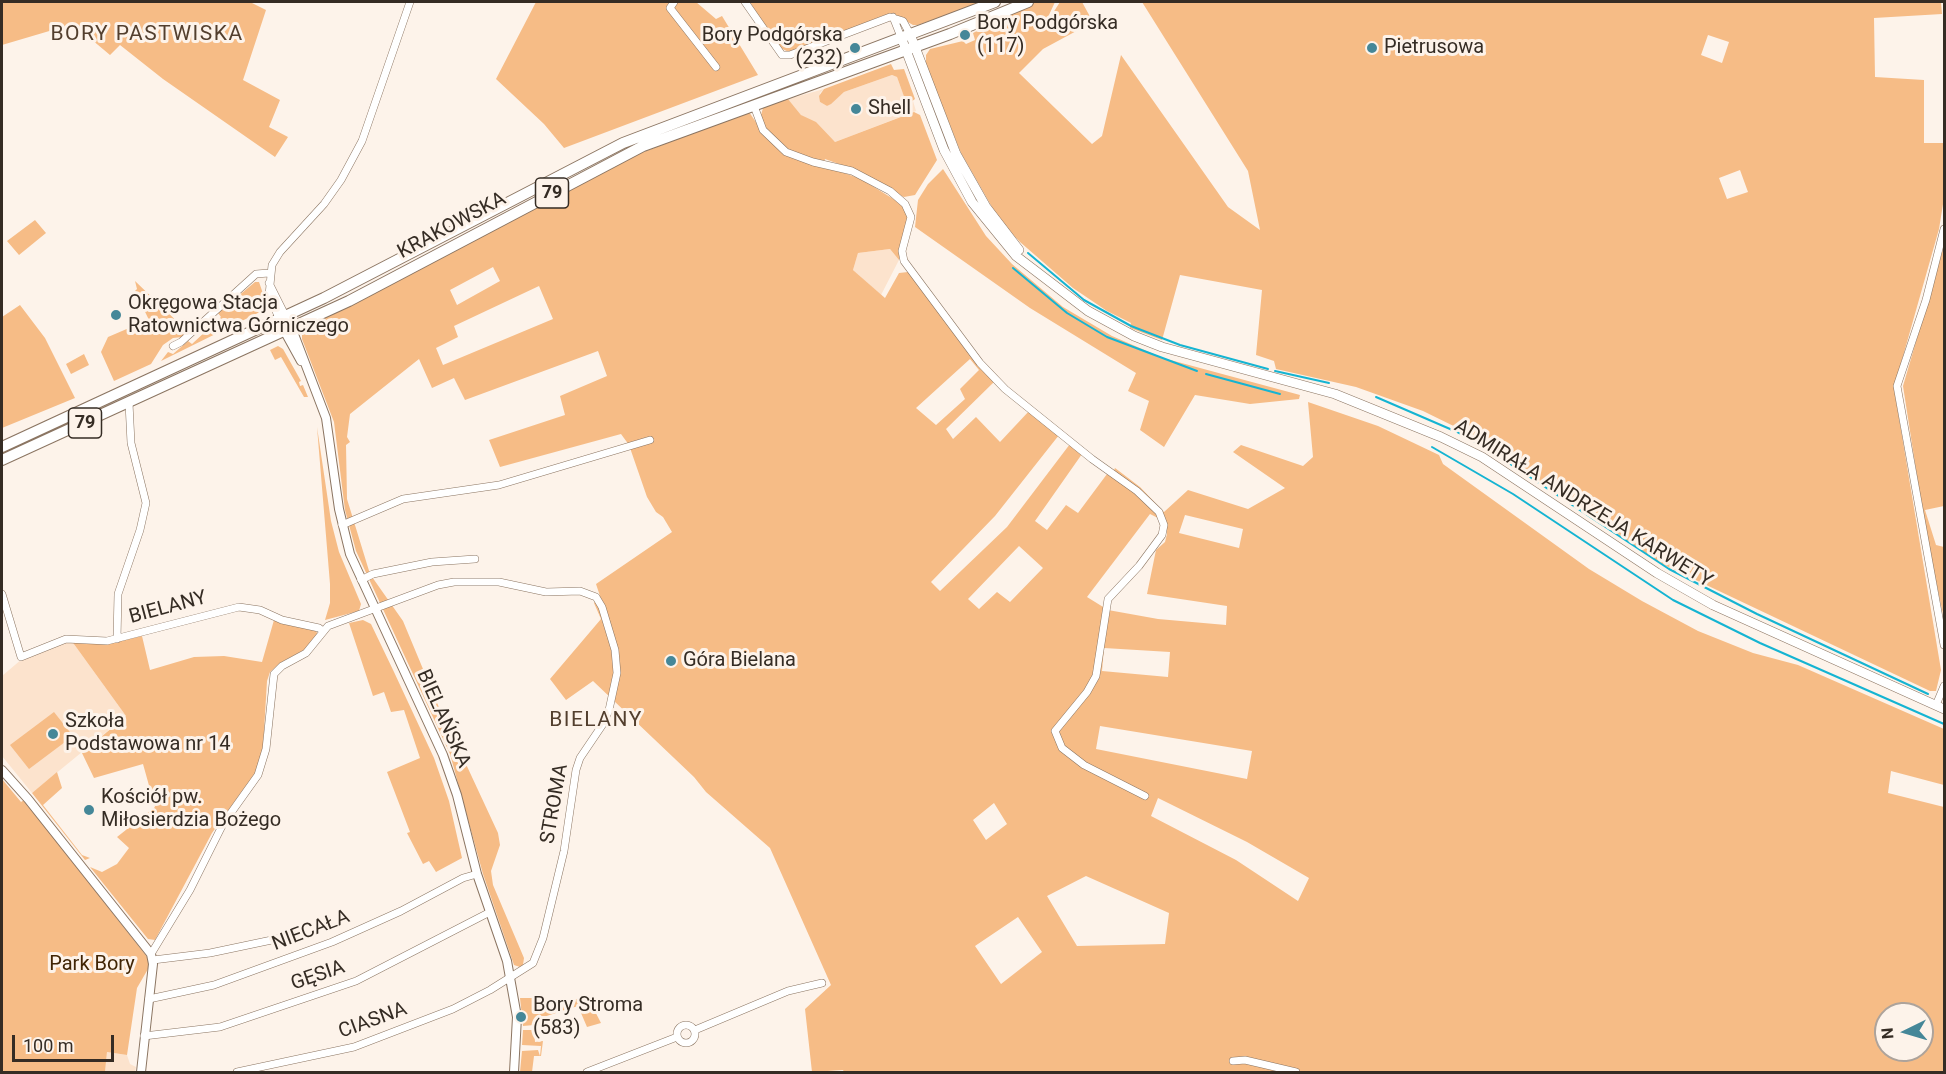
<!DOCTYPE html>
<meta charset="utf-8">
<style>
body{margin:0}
#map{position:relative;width:1946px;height:1074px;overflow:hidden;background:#fdf3ea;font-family:Roboto,sans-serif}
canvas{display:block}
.frame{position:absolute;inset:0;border:3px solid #352c24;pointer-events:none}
.north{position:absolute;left:1874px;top:1002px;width:60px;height:60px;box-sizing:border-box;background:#fdf3ea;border:2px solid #ada39b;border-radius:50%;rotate:265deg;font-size:16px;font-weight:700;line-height:24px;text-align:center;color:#352c24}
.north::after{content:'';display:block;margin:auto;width:21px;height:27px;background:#458798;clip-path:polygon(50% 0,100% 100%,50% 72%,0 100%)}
.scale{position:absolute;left:12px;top:1035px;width:102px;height:27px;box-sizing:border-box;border:3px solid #352c24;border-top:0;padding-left:8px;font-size:18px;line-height:21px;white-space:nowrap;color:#352c24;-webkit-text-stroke:4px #fdf3ea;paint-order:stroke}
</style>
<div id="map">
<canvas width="1946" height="1074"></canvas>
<div class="frame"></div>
<div class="north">N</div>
<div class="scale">100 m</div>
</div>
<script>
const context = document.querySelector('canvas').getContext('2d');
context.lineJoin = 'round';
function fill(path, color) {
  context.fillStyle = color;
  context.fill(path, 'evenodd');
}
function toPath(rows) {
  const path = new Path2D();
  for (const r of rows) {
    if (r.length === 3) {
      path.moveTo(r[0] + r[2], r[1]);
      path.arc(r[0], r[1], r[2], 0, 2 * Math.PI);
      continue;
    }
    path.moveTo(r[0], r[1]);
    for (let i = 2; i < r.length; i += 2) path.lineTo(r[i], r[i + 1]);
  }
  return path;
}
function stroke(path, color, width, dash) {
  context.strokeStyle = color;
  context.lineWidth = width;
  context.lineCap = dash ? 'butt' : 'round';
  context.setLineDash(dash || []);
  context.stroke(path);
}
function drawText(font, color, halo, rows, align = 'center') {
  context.font = font + ' Roboto,sans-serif';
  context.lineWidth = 6;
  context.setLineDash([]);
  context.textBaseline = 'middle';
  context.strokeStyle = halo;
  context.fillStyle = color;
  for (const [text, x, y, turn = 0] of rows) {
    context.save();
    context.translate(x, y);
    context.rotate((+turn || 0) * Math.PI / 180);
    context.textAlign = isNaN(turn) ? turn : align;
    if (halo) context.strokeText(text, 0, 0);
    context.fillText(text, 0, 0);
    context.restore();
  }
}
const built = toPath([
 [892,75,897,77,907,105,913,101,916,111,835,142,801,115,788,99,824,89,820,93,820,102,827,106,844,92],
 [890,249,899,260,881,295,853,270,858,253],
 [71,640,126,716,32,793,2,756,2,676,22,659],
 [107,1052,127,1055,130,1064,136,1067,135,1072,105,1072]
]);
const green = toPath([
 [2,2,250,2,266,10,243,80,280,100,269,127,288,137,275,157,163,79,120,45,110,55,73,24,2,45],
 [536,2,696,2,716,19,722,16,758,75,564,148,544,124,496,79],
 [750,2,982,2,918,25,913,25,894,14,882,16,791,53,778,47],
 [1034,2,1055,2,1042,30,1060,2,1082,2,1093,22,1043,49,1019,73,1092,144,1102,136,1121,55,1228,207,1260,230,1248,171,1142,2,1941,2,1942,14,1874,18,1875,77,1924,80,1924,143,1944,143,1944,198,1939,229,1894,388,1941,670,1936,691,1930,691,1662,564,1476,437,1423,411,1356,387,1276,369,1274,361,1256,355,1262,290,1180,275,1162,340,1130,328,1131,323,1107,311,1073,288,1020,242,1000,221,961,153,926,65,926,55,930,49,963,41,966,44,975,40,973,33],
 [1708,35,1729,42,1722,63,1701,55],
 [1740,170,1748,192,1727,199,1719,178],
 [891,64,894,70,904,69,915,99,907,105,897,77,892,75,844,92,831,104,827,106,820,102,819,96,824,89],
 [788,99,801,115,816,122,835,142,914,112,920,115,937,160,915,195,904,197,896,194,853,169,825,159,822,168,836,170,861,179,895,200,907,210,909,217,899,260,890,249,858,253,853,270,885,298,899,273,908,272,994,382,946,429,953,439,976,417,1000,442,1030,410,1059,435,995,516,931,582,940,591,1007,527,1070,444,1082,454,1035,521,1047,530,1066,505,1078,513,1107,474,1111,477,1115,468,1140,487,1164,512,1188,490,1248,509,1285,488,1233,452,1241,445,1303,466,1313,457,1308,402,1378,426,1439,455,1443,464,1589,569,1642,601,1698,631,1753,653,1798,665,1944,729,1944,785,1891,771,1888,793,1944,807,1944,1072,844,1072,843,1070,812,1072,805,1009,831,985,770,848,706,792,694,777,593,681,566,700,550,679,601,619,594,603,600,596,596,584,672,532,663,517,656,512,647,497,629,445,621,434,500,467,489,440,565,415,560,396,607,376,598,351,465,400,454,378,432,388,419,359,350,414,347,437,350,442,346,445,347,499,370,574,403,621,453,741,465,762,498,833,500,845,491,871,493,885,524,958,523,965,520,967,514,965,483,874,450,754,356,551,345,510,334,422,302,339,302,333,312,327,312,325,633,156,749,112,762,131,761,115,763,108],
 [493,267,500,281,457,305,450,290],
 [539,286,553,319,443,365,436,348,458,337,454,326],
 [970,359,979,370,960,389,965,399,936,425,916,408],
 [1150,514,1166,522,1167,534,1165,542,1156,550,1147,594,1227,606,1226,625,1158,619,1108,610,1087,597],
 [1185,515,1243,529,1239,548,1179,533],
 [1019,546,1043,568,1010,602,997,592,979,609,968,599],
 [1104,648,1170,652,1168,677,1102,671],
 [1100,726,1252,751,1247,779,1096,749],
 [1158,798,1247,842,1309,878,1298,901,1236,860,1151,816],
 [994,803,1007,824,986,840,973,820],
 [1086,876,1169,913,1165,944,1077,946,1047,896],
 [1018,917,1042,952,1001,984,975,946],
 [1886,1014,1922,1014,1922,1050,1886,1050],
 [943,169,986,236,1012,264,1063,307,1112,336,1163,358,1300,395,1299,399,1250,404,1195,395,1164,447,1140,430,1149,401,1128,391,1136,373,1030,308,915,227,918,200,928,184],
 [35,220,46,233,19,255,7,241],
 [1944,246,1944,506,1925,510,1936,545,1944,547,1944,619,1926,534,1903,386],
 [135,281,187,331,182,337,173,338,163,345,151,364,114,381,101,352,108,337,129,328,132,335,145,328,143,324,149,320,135,291,137,289],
 [255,282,259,282,268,308,161,361,168,352,173,354,188,341,192,344,221,317,218,313],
 [20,305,45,338,75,398,2,428,2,317],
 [278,346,283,349,301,381,299,382,300,386,303,385,308,397,304,397,281,357,275,360,270,350],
 [84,354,89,365,71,374,66,364],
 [317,427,331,521,339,552,361,604,359,611,325,620,330,603,330,584],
 [274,620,314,629,318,634,304,650,280,663,270,672,267,681,263,748,255,773,212,833,155,940,148,939,90,867,102,872,117,864,129,848,117,837,155,807,143,764,94,778,82,753,126,716,71,640,121,641,142,636,150,670,194,657,224,656,262,662],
 [363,620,371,624,394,672,434,758,449,801,462,858,436,872,429,861,423,864,407,833,410,832,387,772,420,758,404,710,391,712,384,692,373,696,349,623],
 [54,712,73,736,29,769,10,745],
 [57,772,62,788,43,805,82,855,90,858,85,860,32,793],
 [2,779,21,802,24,800,148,958,148,969,137,988,127,1055,107,1052,105,1072,2,1072],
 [587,996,601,1023,587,1027,578,1006,534,1020,534,1025,523,1026,520,998,533,998,535,1011],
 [523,1030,534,1030,535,1042,543,1041,541,1056,534,1056,532,1072,520,1072,522,1051,538,1050,540,1056,541,1046,522,1045]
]);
const stream = toPath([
 [1028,253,1084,300,1131,326,1180,345,1268,369],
 [1013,268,1067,313,1107,337,1197,371],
 [1275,371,1329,383],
 [1206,374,1280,394],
 [1376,397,1457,432,1489,450,1669,569,1757,614,1928,694],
 [1432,447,1513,494,1673,600,1760,643,1944,724]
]);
const minor = toPath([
 [674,2,670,8,716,67],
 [745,2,782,55,790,55,890,17,903,21,910,34],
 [893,17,901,37],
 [754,106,763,130,786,152,813,162,852,171,890,191,905,204,911,217,902,251,904,261,980,363,1005,389,1092,459,1137,491,1159,512,1164,525,1162,535,1139,566,1108,599,1096,676,1087,692,1055,731,1062,748,1084,765,1145,796],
 [1944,229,1926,300,1897,386,1944,645],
 [269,283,292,329],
 [285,332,269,295,272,265,280,252,324,204,341,180,362,141,410,2],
 [173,346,181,342,256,274,269,273],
 [342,525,403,499,499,485,650,440],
 [361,580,373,574,432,562,475,559],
 [2,594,21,657,66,639,107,641,239,607,260,610,282,620,319,628,323,631],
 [117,639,118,594,140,530,146,503,131,443,129,403],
 [1936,705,1944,686],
 [151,954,190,890,223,824,258,775,266,749,274,674,282,666,306,653,328,626,438,585,454,582,499,582,546,592,580,591,596,597,602,607,615,650,617,673,609,710,603,724,580,758,576,770,564,851,543,938,533,963,490,990,453,1009,354,1047,237,1072],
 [153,960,210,953,286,937],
 [149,999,214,985,332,942,401,911,463,878,477,874],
 [686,1034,9],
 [695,1030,788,991,822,983],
 [144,1036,220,1027,356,981,490,912],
 [1233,1061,1245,1060,1296,1072],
 [587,1072,677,1037]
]);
const tertiary = toPath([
 [292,329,326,418,339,509,350,554,443,755,457,795,477,874,507,961,517,1017,514,1072],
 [285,332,301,361],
 [2,770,28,799,151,954,153,964,141,1072]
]);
const secondary = toPath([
 [910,34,956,154,986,207,1019,250],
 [901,37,944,150,972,202,1016,256,1088,311,1134,336,1162,347,1335,394,1441,437,1482,457,1657,573,1713,605,1944,709]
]);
const primary = toPath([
 [2,447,324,298,623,143,995,2],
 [2,460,349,301,643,146,950,34,1028,2]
]);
const markers = [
 [965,35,6,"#458798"],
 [855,48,6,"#458798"],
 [1372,48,6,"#458798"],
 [856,109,6,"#458798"],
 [116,315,6,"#458798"],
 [671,661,6,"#458798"],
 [53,734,6,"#458798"],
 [89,810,6,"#458798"],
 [521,1017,6,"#458798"]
];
const shields = [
 [552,193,33],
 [85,423,33]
];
const shieldNames = [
 ["79",552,193],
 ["79",85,423]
];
const poiNames = [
 ["Bory Podgórska",977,24],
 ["(117)",977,47],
 ["Bory Podgórska",843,36,"right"],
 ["(232)",843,59,"right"],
 ["Pietrusowa",1384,48],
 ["Shell",868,109],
 ["Okręgowa Stacja",128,304],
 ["Ratownictwa Górniczego",128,327],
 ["Góra Bielana",683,661],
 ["Szkoła",65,722],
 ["Podstawowa nr 14",65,745],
 ["Kościół pw.",101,798],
 ["Miłosierdzia Bożego",101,821],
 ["Bory Stroma",533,1006],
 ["(583)",533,1029]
];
const streetNames = [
 ["KRAKOWSKA",452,226,-28],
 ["ADMIRAŁA ANDRZEJA KARWETY",1583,504,32],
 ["BIELANY",168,608,-15],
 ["BIELAŃSKA",443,719,66],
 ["STROMA",555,804,-80],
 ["NIECAŁA",311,931,-21],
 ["GĘSIA",318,976,-19],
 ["CIASNA",373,1021,-20]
];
const parkNames = [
 ["Park Bory",92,965]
];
const neighbourhoodNames = [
 ["BORY PASTWISKA",147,35],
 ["BIELANY",596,721]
];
fill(built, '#fce3cd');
fill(green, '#f6bc86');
stroke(stream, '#15b4d2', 2);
stroke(minor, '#8b7562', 8);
stroke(tertiary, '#8b7562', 10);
stroke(secondary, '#8b7562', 10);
stroke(primary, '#8b7562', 12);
stroke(minor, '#fff', 7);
stroke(tertiary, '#fff', 8);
stroke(secondary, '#fff', 9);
stroke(primary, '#fff', 10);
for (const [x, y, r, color] of markers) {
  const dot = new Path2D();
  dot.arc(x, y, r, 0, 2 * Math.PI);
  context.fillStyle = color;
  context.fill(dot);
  stroke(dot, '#fdf3ea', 2);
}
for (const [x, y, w] of shields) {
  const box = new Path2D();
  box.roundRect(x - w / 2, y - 15, w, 30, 4.5);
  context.fillStyle = '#fdf3ea';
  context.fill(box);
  stroke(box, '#352c24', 1.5);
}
drawText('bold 18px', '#352c24', null, shieldNames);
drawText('20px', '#352c24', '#fdf3ea', poiNames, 'left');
drawText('20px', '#352c24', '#fdf3ea', streetNames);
drawText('20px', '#412505', '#fdf3ea', parkNames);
context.letterSpacing = '1.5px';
drawText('21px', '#533f2e', '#fdf3ea', neighbourhoodNames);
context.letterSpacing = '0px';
</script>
